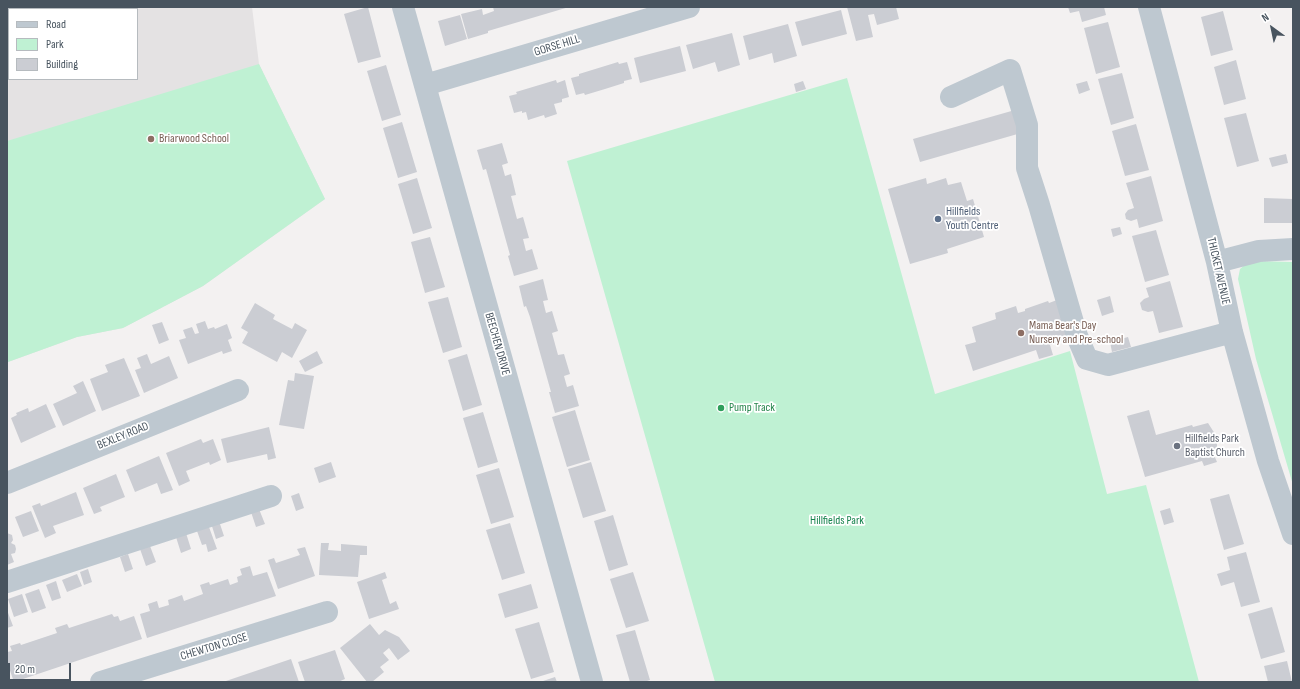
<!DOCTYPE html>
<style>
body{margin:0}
#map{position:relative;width:1300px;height:689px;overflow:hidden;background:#f3f1f1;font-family:"Sofia Sans Condensed",sans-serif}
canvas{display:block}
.frame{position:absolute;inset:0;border:8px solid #48545f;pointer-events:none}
.legend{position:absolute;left:8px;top:8px;width:130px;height:72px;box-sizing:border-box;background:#fff;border:1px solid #b6bbbf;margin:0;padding:5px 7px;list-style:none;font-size:12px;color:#48545f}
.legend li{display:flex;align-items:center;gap:8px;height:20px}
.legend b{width:20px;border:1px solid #b6bbbf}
.north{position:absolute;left:1252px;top:8px;width:40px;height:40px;-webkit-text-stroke:3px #fff;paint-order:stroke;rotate:327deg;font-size:11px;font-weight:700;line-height:16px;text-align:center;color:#48545f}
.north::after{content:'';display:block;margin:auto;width:14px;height:18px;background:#48545f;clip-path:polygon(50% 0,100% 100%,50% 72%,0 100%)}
.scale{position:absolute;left:8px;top:663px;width:63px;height:18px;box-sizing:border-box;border:2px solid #48545f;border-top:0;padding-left:5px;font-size:12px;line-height:14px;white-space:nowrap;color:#48545f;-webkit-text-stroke:3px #fff;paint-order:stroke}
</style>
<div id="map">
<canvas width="1300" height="689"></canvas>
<div class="frame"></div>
<ul class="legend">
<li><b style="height:5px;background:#bec8d0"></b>Road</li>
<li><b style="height:11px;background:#bff1d3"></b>Park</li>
<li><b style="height:11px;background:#cbcdd3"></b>Building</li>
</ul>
<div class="north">N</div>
<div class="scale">20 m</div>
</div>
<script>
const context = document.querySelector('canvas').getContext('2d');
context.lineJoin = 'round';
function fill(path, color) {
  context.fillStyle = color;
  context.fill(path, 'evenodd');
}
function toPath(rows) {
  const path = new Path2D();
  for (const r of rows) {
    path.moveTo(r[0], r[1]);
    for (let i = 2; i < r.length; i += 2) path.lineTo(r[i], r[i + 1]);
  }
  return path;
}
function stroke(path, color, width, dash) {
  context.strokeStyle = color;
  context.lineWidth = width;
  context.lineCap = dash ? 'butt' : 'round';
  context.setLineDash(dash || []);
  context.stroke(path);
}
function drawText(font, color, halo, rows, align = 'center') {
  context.font = font + ' "Sofia Sans Condensed",sans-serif';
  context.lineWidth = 3.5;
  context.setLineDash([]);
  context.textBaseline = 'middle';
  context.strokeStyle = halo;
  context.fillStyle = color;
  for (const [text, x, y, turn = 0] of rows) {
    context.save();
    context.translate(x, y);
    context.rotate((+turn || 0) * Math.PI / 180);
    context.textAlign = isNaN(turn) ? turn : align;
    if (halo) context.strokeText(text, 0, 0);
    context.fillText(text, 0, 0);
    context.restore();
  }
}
const education = toPath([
 [7,7,252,7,259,64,325,199,203,286,123,328,77,337,8,362],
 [9,9,137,9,137,79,9,79]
]);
const green = toPath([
 [259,64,325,199,203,286,123,328,77,337,8,362,7,141],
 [847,78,935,394,1070,351,1107,494,1146,485,1199,682,715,682,567,161],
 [1256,261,1293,262,1293,485,1256,359,1238,279,1240,269,1247,263]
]);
const building = toPath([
 [85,7,121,7,115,9,86,9],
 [368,7,381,57,358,63,344,14],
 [493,7,569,7,488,31,488,33,468,39,461,14,482,9,483,15,494,11],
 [847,7,896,7,899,19,877,25,874,14,868,15,873,37,856,41],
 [1068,7,1104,7,1106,15,1082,22,1079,11,1070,13],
 [841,10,847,34,802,46,795,22],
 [1223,11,1233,50,1211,56,1201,17],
 [460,15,467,39,445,46,438,21],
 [1108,22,1120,67,1096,74,1084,28],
 [788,24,797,56,774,63,772,53,749,60,743,36],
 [732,33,740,65,718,72,715,62,693,69,686,45],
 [680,46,686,71,640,83,634,58],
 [1236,60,1246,99,1224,105,1214,67],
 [618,62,619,64,627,62,632,79,624,81,624,83,605,89,585,95,584,93,576,95,571,78,579,76,579,74],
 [386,65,401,115,382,121,367,71],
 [1122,73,1134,118,1111,125,1098,79],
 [556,80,557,83,565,80,569,97,562,99,562,102,554,104,557,114,545,118,544,115,528,120,526,112,522,113,522,111,514,113,509,96,517,94,516,92],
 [803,81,806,89,796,92,794,84],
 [1087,81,1090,90,1079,94,1076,84],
 [1015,110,1021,133,920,162,913,139],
 [1246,113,1259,161,1237,167,1224,118],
 [402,122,417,172,398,178,383,128],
 [1136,124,1149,170,1125,176,1112,131],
 [502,143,508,163,502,165,505,176,511,174,516,195,511,196,517,219,523,217,529,238,523,239,526,251,532,249,538,269,514,276,508,256,510,255,486,169,483,170,477,150],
 [1286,154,1288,163,1272,167,1269,158],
 [1151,176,1163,221,1139,228,1137,219,1131,221,1126,219,1125,214,1128,210,1134,208,1126,183],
 [417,178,432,228,413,234,398,184],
 [926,178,927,184,946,178,948,185,961,182,967,201,973,199,984,237,947,249,948,253,910,264,888,189],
 [1264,198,1293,199,1293,223,1264,223],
 [1120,227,1122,234,1113,237,1111,229],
 [1156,230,1169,275,1145,282,1132,236],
 [430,237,445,287,425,293,411,242],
 [543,279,548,300,543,301,546,313,552,311,558,331,552,333,558,355,564,354,570,374,564,376,567,387,573,385,579,406,555,413,549,392,551,392,530,317,526,306,524,307,519,286],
 [1170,281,1183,327,1159,333,1153,311,1148,312,1142,310,1140,303,1144,299,1149,297,1146,288],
 [1110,296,1114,312,1102,316,1097,300],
 [448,297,462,347,443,353,428,302],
 [1057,300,1070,339,1050,345,1053,355,1039,359,1036,350,973,371,965,345,976,342,972,327,996,319,995,313,1016,306,1018,313,1025,311,1025,309,1048,301,1049,303],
 [255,303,275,315,273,319,292,329,295,323,307,330,292,358,282,352,277,362,242,343,248,332,241,328],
 [205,321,208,329,214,327,215,329,227,324,232,338,228,340,232,351,223,354,222,351,188,364,179,340,186,338,183,330,192,327,195,334,199,333,196,324],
 [162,322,169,340,159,344,152,325],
 [1128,337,1131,347,1112,352,1110,342],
 [317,351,323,363,305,372,299,361],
 [147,354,151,364,169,356,178,378,144,393,135,370,141,368,137,358],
 [467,354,482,405,463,411,448,360],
 [124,358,140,396,102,411,90,379,108,372,105,365],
 [295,373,314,376,304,429,279,425,288,380,294,381],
 [83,381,96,411,63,426,53,404,77,393,73,386],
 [46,404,56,427,21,443,11,418,17,415,16,413,28,408,29,412],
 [575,410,590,460,567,467,552,417],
 [1149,410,1156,435,1192,425,1193,427,1208,423,1217,437,1217,454,1214,455,1217,462,1204,466,1202,461,1145,477,1127,416],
 [483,412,498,462,478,468,463,418],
 [269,427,276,458,268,460,267,454,227,463,221,439],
 [201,439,203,443,213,439,221,460,210,465,209,462,186,471,190,481,179,486,166,453],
 [159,456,173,490,161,494,157,483,135,492,126,470],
 [331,462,336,477,319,483,314,468],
 [591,462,606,511,583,518,568,469],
 [499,468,514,517,491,524,476,475],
 [116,474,125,497,100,507,102,511,94,514,83,488],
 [76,492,84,515,53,526,56,533,45,538,32,506,40,503,41,506],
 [299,493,304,508,296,511,291,496],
 [1229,494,1244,544,1224,550,1210,499],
 [1170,508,1174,522,1164,525,1160,511],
 [259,509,265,524,256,527,251,512],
 [31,511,39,531,23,537,15,517],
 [613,515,628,565,609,571,594,521],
 [219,521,224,536,216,539,211,523],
 [510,523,525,573,502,580,486,530],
 [209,527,217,549,208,552,206,544,202,545,197,531],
 [7,533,12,535,13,540,11,543,15,545,16,549,15,553,11,554,14,562,7,565],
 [186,533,191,549,181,553,176,537],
 [321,543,329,543,328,550,341,551,341,544,367,546,367,555,360,555,358,577,319,575],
 [150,546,156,562,146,566,140,549],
 [305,547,315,576,278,589,268,560,274,558,276,563,300,555,297,549],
 [1246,552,1260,602,1241,607,1234,582,1221,586,1217,574,1230,570,1227,557],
 [128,554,133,569,125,572,120,557],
 [250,566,253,576,267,572,276,596,147,638,140,614,150,611,148,604,157,601,159,608,169,605,168,600,174,598,182,595,184,601,203,594,200,585,209,582,210,585,228,579,230,585,238,582,237,577,242,575,240,569],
 [88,569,92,582,84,585,80,572],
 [385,572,387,578,382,580,390,604,396,601,399,609,369,619,357,582],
 [633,572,649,621,626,628,610,579],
 [77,574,82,586,67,592,62,580],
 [56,581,61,598,52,601,46,585],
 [531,584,538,608,505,618,498,594],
 [39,589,46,608,32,613,25,594],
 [22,594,28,612,14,617,8,599],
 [1272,607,1285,652,1261,659,1248,614],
 [7,610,13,626,7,628],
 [112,614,114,617,118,616,120,621,134,616,142,639,14,682,7,662,7,652,12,651,10,646,20,643,21,645,57,633,55,628,67,624,69,628],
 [539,622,554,672,531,679,515,629],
 [370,624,379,635,385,630,399,637,410,651,398,660,389,648,383,653,389,660,380,667,384,672,372,682,367,682,340,648],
 [635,630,650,680,644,682,630,682,616,635],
 [335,650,345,679,338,682,305,682,298,662],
 [291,659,299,682,223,682],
 [1287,661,1292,682,1268,682,1264,666],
 [555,677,557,682,540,682]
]);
const minor = toPath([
 [403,7,592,682],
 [1149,7,1217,262,1232,332,1268,461,1293,534],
 [425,85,689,7],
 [951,97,1010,70,1027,125,1027,168,1039,205,1077,336,1087,359,1108,365,1232,332],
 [1217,262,1259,251,1293,249],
 [7,483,238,390],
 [7,582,271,496],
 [101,682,327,612]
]);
const markers = [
 [151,139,4,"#8d6e63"],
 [938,219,4,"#5c6f8a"],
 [1021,333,4,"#8d6e63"],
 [721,408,4,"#2e9e5b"],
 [1177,446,4,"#6b7280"]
];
const streetNames = [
 ["GORSE HILL",557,46,-17],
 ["THICKET AVENUE",1218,271,77],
 ["BEECHEN DRIVE",497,344,74],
 ["BEXLEY ROAD",123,436,-22],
 ["CHEWTON CLOSE",214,647,-17]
];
const educationNames = [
 ["Briarwood School",159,139],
 ["Mama Bear's Day",1029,326],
 ["Nursery and Pre-school",1029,340]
];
const serviceNames = [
 ["Hillfields",946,212],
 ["Youth Centre",946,226]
];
const leisureNames = [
 ["Pump Track",729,408]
];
const worshipNames = [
 ["Hillfields Park",1185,439],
 ["Baptist Church",1185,453]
];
const parkNames = [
 ["Hillfields Park",837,521]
];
fill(education, '#e4e2e3');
fill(green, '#bff1d3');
fill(building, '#cbcdd3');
stroke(minor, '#bec8d0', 22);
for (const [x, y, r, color] of markers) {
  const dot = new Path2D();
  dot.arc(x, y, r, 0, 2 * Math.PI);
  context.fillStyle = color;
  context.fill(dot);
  stroke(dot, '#fff', 1.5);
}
drawText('12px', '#48545f', '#fff', streetNames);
drawText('12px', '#785e54', '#fff', educationNames, 'left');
drawText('12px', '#4e5e75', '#fff', serviceNames, 'left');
drawText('12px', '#27864d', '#fff', leisureNames, 'left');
drawText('12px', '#5b616d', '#fff', worshipNames, 'left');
drawText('12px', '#16834d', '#fff', parkNames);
</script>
